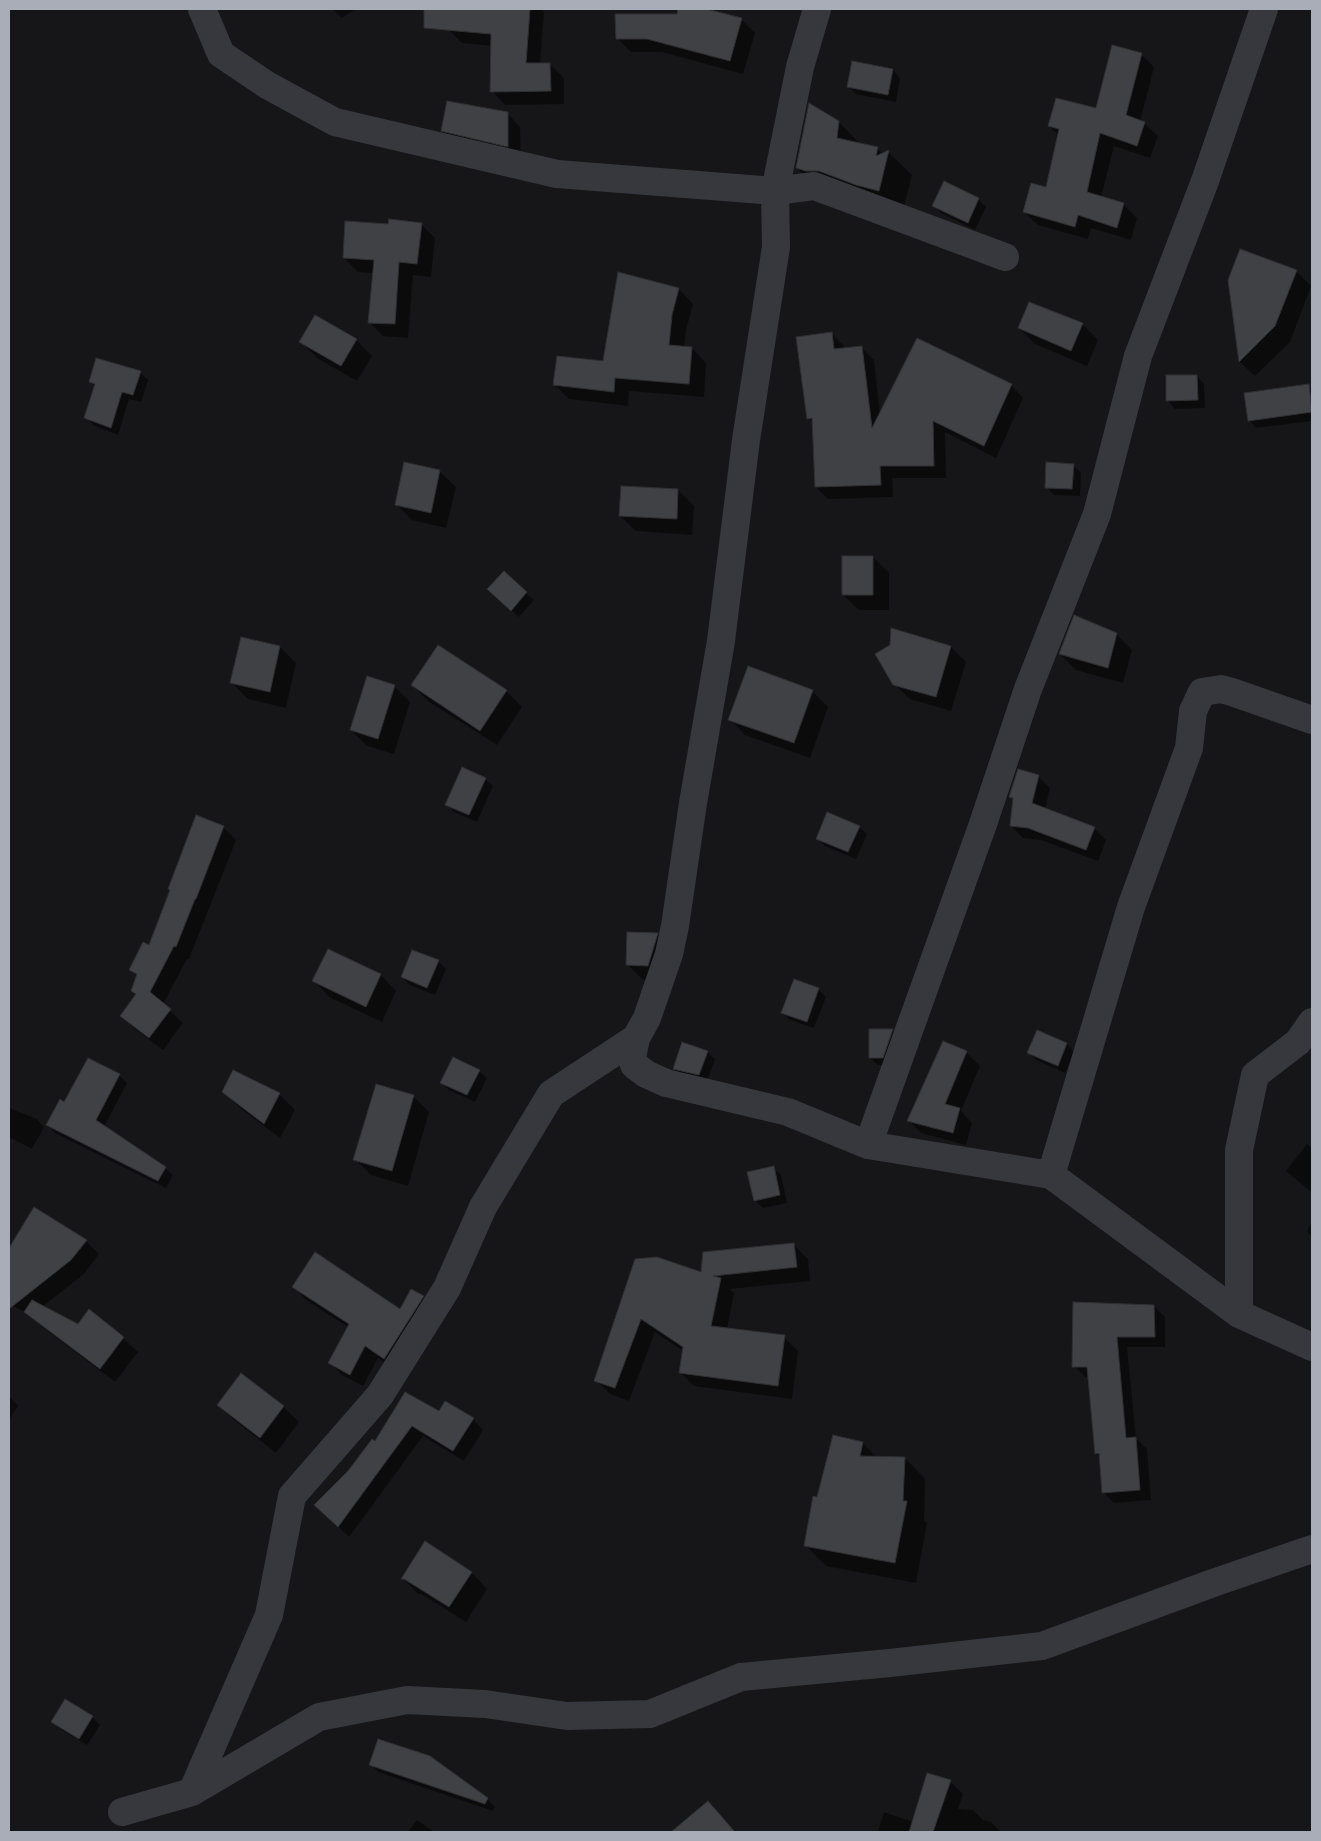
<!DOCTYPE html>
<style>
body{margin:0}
#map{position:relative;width:1321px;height:1841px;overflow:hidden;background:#161618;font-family:Commissioner,sans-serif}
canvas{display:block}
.frame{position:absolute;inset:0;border:10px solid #a8adb8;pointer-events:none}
</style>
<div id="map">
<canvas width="1321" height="1841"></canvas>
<div class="frame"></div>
</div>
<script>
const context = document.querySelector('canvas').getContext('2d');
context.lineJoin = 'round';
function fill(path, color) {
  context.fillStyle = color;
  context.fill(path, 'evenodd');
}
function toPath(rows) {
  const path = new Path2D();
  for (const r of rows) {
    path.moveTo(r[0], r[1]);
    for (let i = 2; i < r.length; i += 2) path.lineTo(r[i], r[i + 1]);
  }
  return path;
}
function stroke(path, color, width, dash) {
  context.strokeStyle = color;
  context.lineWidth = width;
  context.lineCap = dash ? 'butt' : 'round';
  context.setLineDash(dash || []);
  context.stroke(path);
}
const shadow = toPath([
 [333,9,356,9,342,18],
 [450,9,541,9,544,12,540,64,550,64,564,78,564,104,505,105,492,91,492,46,462,43,448,29],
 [679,9,701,9,741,19,755,33,743,74,662,52,631,52,617,38,677,16],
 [1141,54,1154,67,1140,122,1144,123,1158,136,1150,158,1114,146,1101,198,1124,205,1137,218,1131,240,1091,228,1088,239,1038,225,1024,212,1047,188,1059,136,1049,126,1097,109],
 [893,70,900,78,896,102,856,94,848,86],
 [507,113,520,127,521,159,456,143,442,130],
 [839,122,861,145,877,148,883,154,888,152,912,175,902,214,821,192,797,168],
 [944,183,979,200,986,207,975,230,941,213,933,205],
 [421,224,435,238,431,277,413,275,408,338,383,336,369,322,374,273,358,272,344,258,390,225],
 [1296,271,1311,286,1290,342,1255,376,1240,362,1229,280],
 [679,289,693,304,686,330,684,348,692,348,706,363,704,397,629,391,628,406,569,399,555,385,604,362],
 [1082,324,1098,340,1087,366,1035,344,1019,328],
 [831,333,844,346,844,349,861,347,874,360,880,414,1011,385,1023,398,996,458,945,432,946,478,892,478,893,497,828,499,816,487,813,423,809,418],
 [356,340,372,356,357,381,317,358,301,342],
 [140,372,148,380,141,402,129,399,118,435,93,425,86,417,96,387,90,382],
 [1197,376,1204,384,1205,408,1175,409,1168,401],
 [1308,386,1312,390,1312,421,1256,428,1249,420],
 [1073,465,1081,473,1080,496,1054,495,1046,487],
 [440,472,456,487,446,528,412,520,396,504],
 [678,490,694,506,692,535,636,531,620,516],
 [873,557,889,573,889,610,859,610,843,595],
 [504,573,534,600,519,617,496,597],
 [1116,634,1132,650,1123,683,1076,670,1060,654],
 [242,639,280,647,296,663,286,708,248,699,232,683],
 [951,647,966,662,951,711,910,699,894,684],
 [412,685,506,691,522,707,497,745,428,701],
 [394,686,410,702,394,754,367,746,351,730],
 [812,691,828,707,810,758,745,735,730,719],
 [1038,776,1050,788,1045,809,1094,828,1106,840,1098,861,1041,840,1023,838,1011,826,1014,800,1010,796],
 [485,779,493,786,477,822,454,812,447,804],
 [223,827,236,840,189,959,187,959,163,1004,183,1023,163,1050,135,1029,122,1016,137,996,132,991,138,977,130,969,149,947],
 [859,827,867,834,856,859,825,846,817,838],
 [657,934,673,950,664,981,643,980,627,964],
 [328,951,381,975,396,991,382,1022,329,997,314,981],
 [438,961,446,969,435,995,410,985,402,977],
 [818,989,826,997,814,1028,790,1020,783,1013],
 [892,1030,900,1038,890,1065,878,1065,870,1058],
 [1038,1032,1067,1044,1074,1052,1065,1073,1036,1060,1029,1052],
 [943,1042,967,1053,980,1066,961,1111,972,1123,966,1145,921,1133,908,1120],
 [707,1052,715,1059,707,1082,682,1076,674,1068],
 [479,1071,487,1078,475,1102,449,1090,442,1082],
 [234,1072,279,1094,295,1110,280,1138,240,1108,224,1092],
 [119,1075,127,1083,104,1127,165,1168,173,1175,166,1188,55,1133,48,1125,65,1104],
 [413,1096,429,1112,408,1186,371,1175,355,1159],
 [9,1108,37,1119,44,1127,32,1149,9,1137],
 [1307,1144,1312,1148,1312,1193,1286,1171],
 [773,1168,781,1175,787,1203,763,1208,755,1200],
 [1312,1222,1312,1237,1307,1231],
 [18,1240,86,1241,99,1254,84,1274,42,1307,78,1325,123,1338,138,1352,115,1382,41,1326,29,1314,9,1304,9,1259],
 [794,1245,808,1259,810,1281,730,1289,734,1293,727,1329,784,1337,798,1351,792,1399,694,1386,680,1372,683,1351,655,1332,629,1401,610,1394,596,1380,657,1258,702,1273],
 [294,1287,400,1310,423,1297,436,1310,397,1371,378,1358,363,1386,342,1375,329,1362,348,1327,306,1300],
 [1154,1306,1165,1317,1165,1347,1127,1347,1136,1438,1147,1449,1151,1500,1114,1503,1103,1492,1100,1457,1096,1453,1089,1377,1085,1377,1074,1366],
 [242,1374,284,1407,299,1422,276,1453,234,1420,218,1405],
 [9,1396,18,1406,9,1420],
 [439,1413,473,1419,483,1430,464,1461,423,1436,349,1537,316,1505,375,1443],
 [834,1437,863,1443,877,1458,905,1458,925,1479,924,1520,927,1523,916,1583,826,1566,805,1545],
 [425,1543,472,1573,487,1589,466,1622,421,1594,418,1594,403,1578],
 [66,1701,92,1717,100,1725,87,1745,60,1729,53,1721],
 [371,1764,487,1799,495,1807,493,1811,378,1772],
 [950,1781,963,1794,958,1809,973,1810,983,1820,991,1822,1001,1832,878,1832,884,1812,913,1822],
 [417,1820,434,1832,408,1832]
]);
const building = toPath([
 [424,9,530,9,526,63,550,63,551,91,490,92,491,34,424,28,424,9],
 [678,9,706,9,742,18,730,61,647,39,616,39,615,14,677,14,678,9],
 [1112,45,1142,53,1126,115,1145,122,1137,146,1100,133,1087,192,1124,203,1117,228,1078,215,1075,227,1023,212,1031,183,1046,187,1059,129,1048,126,1056,98,1096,108,1112,45],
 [852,61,893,69,888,95,847,87,852,61],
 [447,101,508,112,508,147,441,131,447,101],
 [809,103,839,121,837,138,878,147,876,156,889,150,879,191,856,185,819,171,806,171,796,168,809,103],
 [944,181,979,198,968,223,932,206,944,181],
 [389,219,422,223,417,264,399,262,395,324,368,323,374,260,343,258,345,221,388,224,389,219],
 [1240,249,1297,270,1275,326,1239,362,1228,280,1240,249],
 [618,272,679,288,672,315,669,345,692,347,689,384,615,378,614,392,553,385,557,356,603,361,618,272],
 [1029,302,1083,323,1071,351,1018,328,1029,302],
 [315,315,357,339,341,366,299,342,315,315],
 [832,332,834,349,862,346,872,428,917,338,1012,384,984,446,933,421,934,466,880,466,881,485,815,487,812,418,807,419,796,337,832,332],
 [96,358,141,371,133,395,122,392,111,428,84,418,95,384,89,382,96,358],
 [1166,375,1197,375,1198,400,1166,401,1166,375],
 [1309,384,1312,412,1248,421,1244,393,1309,384],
 [404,462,440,470,431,513,395,505,404,462],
 [1046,462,1074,464,1072,489,1045,488,1046,462],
 [621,486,678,489,677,519,619,516,621,486],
 [842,556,873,556,873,595,842,595,842,556],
 [504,571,527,592,511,611,487,589,504,571],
 [1074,615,1117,633,1108,668,1059,654,1074,615],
 [891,628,951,646,936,697,893,685,875,654,890,645,891,628],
 [241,637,280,646,270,692,230,683,241,637],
 [438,645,507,690,480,731,411,685,438,645],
 [748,666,813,690,794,743,728,720,748,666],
 [367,676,395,685,378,739,350,730,367,676],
 [462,767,486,778,469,815,445,805,462,767],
 [1018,769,1039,775,1032,803,1095,827,1086,850,1028,828,1010,826,1013,798,1009,797,1018,769],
 [827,812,860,826,848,852,816,839,827,812],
 [196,815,224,826,196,899,195,899,176,947,174,946,150,992,171,1009,149,1038,120,1016,136,994,131,991,137,974,129,970,143,942,149,945,170,890,168,889,196,815],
 [627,932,658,933,648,966,626,965,627,932],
 [328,949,381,974,366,1007,312,981,328,949],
 [412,950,439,960,427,988,401,977,412,950],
 [794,979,819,988,807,1022,781,1013,794,979],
 [869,1029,893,1029,883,1058,869,1058,869,1029],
 [1037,1030,1067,1043,1058,1066,1027,1053,1037,1030],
 [943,1041,967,1051,945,1104,960,1108,953,1133,907,1121,943,1041],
 [682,1042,708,1051,699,1075,673,1069,682,1042],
 [453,1057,480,1070,467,1095,440,1083,453,1057],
 [88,1058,120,1074,96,1120,166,1167,158,1181,46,1125,60,1099,64,1102,88,1058],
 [233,1070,280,1093,264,1124,222,1092,233,1070],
 [376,1084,414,1095,392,1171,353,1160,376,1084],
 [774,1166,780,1195,754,1201,747,1172,774,1166],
 [34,1207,87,1240,71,1260,9,1309,9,1248,34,1207],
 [794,1243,797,1267,713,1276,721,1278,711,1326,785,1335,778,1386,679,1373,683,1347,641,1319,615,1388,594,1381,635,1259,657,1257,701,1272,703,1252,794,1243],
 [315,1252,400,1309,411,1289,424,1296,384,1359,365,1346,350,1375,328,1363,349,1324,292,1287,315,1252],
 [32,1300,78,1324,89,1309,124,1337,100,1369,24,1312,32,1300],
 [1073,1302,1154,1305,1155,1337,1117,1337,1126,1438,1136,1437,1140,1490,1102,1493,1099,1453,1095,1454,1087,1367,1072,1367,1073,1302],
 [241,1373,284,1406,260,1438,217,1405,241,1373],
 [405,1392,439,1411,445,1401,474,1418,453,1451,412,1426,338,1527,314,1505,348,1471,372,1439,375,1441,405,1392],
 [833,1435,863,1442,860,1456,905,1457,903,1501,907,1501,895,1563,804,1546,813,1496,817,1497,833,1435],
 [425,1541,472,1572,449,1607,404,1579,401,1579,425,1541],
 [65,1699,93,1716,79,1739,51,1722,65,1699],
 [378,1739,430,1756,488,1798,485,1804,369,1765,378,1739],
 [927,1773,951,1780,933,1832,909,1832,927,1773],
 [708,1801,735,1832,671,1832,708,1801]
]);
const street = toPath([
 [202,9,221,54,267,85,335,122,557,174,775,191,814,186,1005,257],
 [817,9,800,67,775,191,776,247,746,440,721,641,693,803,675,926,669,954,647,1018,636,1038,632,1058,634,1065,646,1074,666,1083,788,1112,868,1145,1051,1175,1239,1314,1312,1347],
 [868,1145,983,824,1028,689,1097,514,1138,356,1205,181,1264,9],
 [1051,1175,1131,907,1189,748,1193,711,1202,692,1221,689,1232,692,1312,720],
 [1239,1314,1239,1150,1255,1075,1298,1042,1312,1022],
 [192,1792,269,1615,292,1496,380,1395,447,1288,483,1207,551,1094,636,1038],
 [122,1812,192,1792,319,1717,407,1700,485,1704,567,1716,650,1714,741,1677,890,1663,1042,1646,1213,1583,1312,1549]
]);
fill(shadow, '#0007');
fill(building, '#404145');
stroke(building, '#303034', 1);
stroke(street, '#37383d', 28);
</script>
